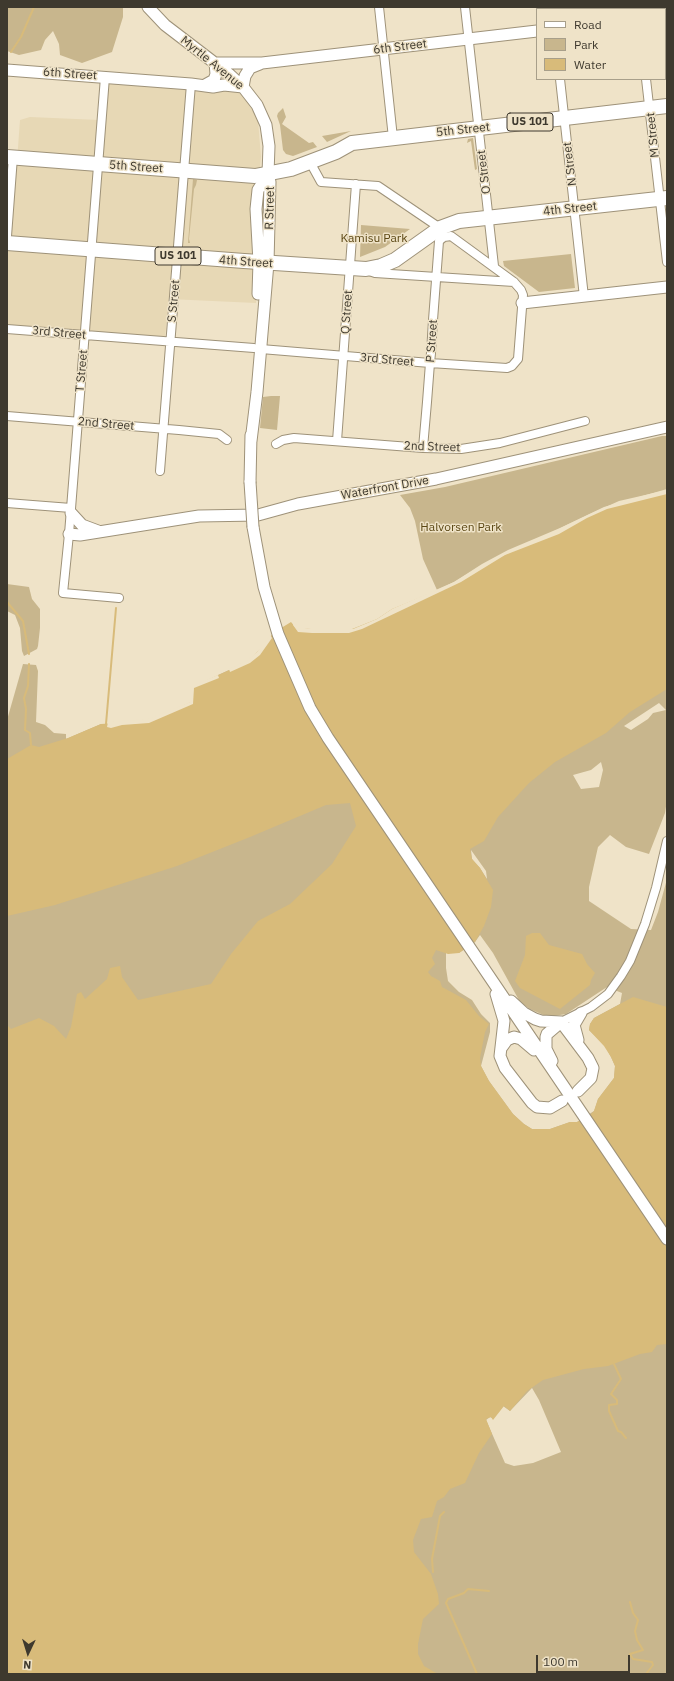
<!DOCTYPE html>
<style>
body{margin:0}
#map{position:relative;width:674px;height:1681px;overflow:hidden;background:#efe3c8;font-family:"IBM Plex Sans",sans-serif}
canvas{display:block}
.frame{position:absolute;inset:0;border:8px solid #3e392e;pointer-events:none}
.legend{position:absolute;left:536px;top:8px;width:130px;height:72px;box-sizing:border-box;background:#efe3c8;border:1px solid #a89f8a;margin:0;padding:5px 7px;list-style:none;font-size:12px;color:#3e392e}
.legend li{display:flex;align-items:center;gap:8px;height:20px}
.legend b{width:20px;border:1px solid #a89f8a}
.north{position:absolute;left:8px;top:1633px;width:40px;height:40px;-webkit-text-stroke:3px #efe3c8;paint-order:stroke;rotate:184deg;font-size:11px;font-weight:700;line-height:16px;text-align:center;color:#3e392e}
.north::after{content:'';display:block;margin:auto;width:14px;height:18px;background:#3e392e;clip-path:polygon(50% 0,100% 100%,50% 72%,0 100%)}
.scale{position:absolute;left:536px;top:1655px;width:94px;height:18px;box-sizing:border-box;border:2px solid #3e392e;border-top:0;padding-left:5px;font-size:12px;line-height:14px;white-space:nowrap;color:#3e392e;-webkit-text-stroke:3px #efe3c8;paint-order:stroke}
</style>
<div id="map">
<canvas width="674" height="1681"></canvas>
<div class="frame"></div>
<ul class="legend">
<li><b style="height:5px;background:#fff"></b>Road</li>
<li><b style="height:11px;background:#c8b68d"></b>Park</li>
<li><b style="height:11px;background:#d8bb7a"></b>Water</li>
</ul>
<div class="north">N</div>
<div class="scale">100 m</div>
</div>
<script>
const context = document.querySelector('canvas').getContext('2d');
context.lineJoin = 'round';
function fill(path, color) {
  context.fillStyle = color;
  context.fill(path, 'evenodd');
}
function toPath(rows) {
  const path = new Path2D();
  for (const r of rows) {
    path.moveTo(r[0], r[1]);
    for (let i = 2; i < r.length; i += 2) path.lineTo(r[i], r[i + 1]);
  }
  return path;
}
function stroke(path, color, width, dash) {
  context.strokeStyle = color;
  context.lineWidth = width;
  context.lineCap = dash ? 'butt' : 'round';
  context.setLineDash(dash || []);
  context.stroke(path);
}
function drawText(font, color, halo, rows, align = 'center') {
  context.font = font + ' "IBM Plex Sans",sans-serif';
  context.lineWidth = 3;
  context.setLineDash([]);
  context.textBaseline = 'middle';
  context.strokeStyle = halo;
  context.fillStyle = color;
  for (const [text, x, y, turn = 0] of rows) {
    context.save();
    context.translate(x, y);
    context.rotate((+turn || 0) * Math.PI / 180);
    context.textAlign = isNaN(turn) ? turn : align;
    if (halo) context.strokeText(text, 0, 0);
    context.fillText(text, 0, 0);
    context.restore();
  }
}
const built = toPath([
 [102,80,240,89,258,120,261,157,254,227,257,270,256,303,169,299,165,338,7,326,7,161,17,161,20,120,30,117,99,120]
]);
const green = toPath([
 [7,7,123,7,123,17,112,52,82,63,60,55,59,44,53,31,45,40,41,50,19,55,7,51],
 [283,108,286,117,282,124,309,143,313,142,317,147,293,156,286,154,283,150,280,125,277,116,278,113],
 [351,131,327,142,322,136],
 [473,138,477,169,475,170,471,141,467,143,468,139],
 [193,179,197,180,196,185,194,189,189,239,190,243,188,243],
 [361,225,410,229,385,247,360,257],
 [571,254,575,288,539,292,504,266,503,261],
 [271,396,280,396,277,430,260,428,263,397],
 [662,436,667,436,667,490,619,501,590,514,481,566,454,582,437,590,423,559,415,521,410,508,400,495,445,487],
 [7,584,29,587,32,599,40,609,40,628,38,646,37,649,24,656,22,651,20,628,15,615,7,611],
 [278,634,288,658,186,713,145,728,69,755,64,755,7,781,7,720,23,664,36,665,38,671,36,722,45,725,54,733,66,734,66,739,101,724,108,724,107,727,111,728,122,725,149,723,193,704,194,688,219,678,218,675,229,670,230,671,250,663,260,655,272,638],
 [667,653,667,800,665,813,649,854,626,847,610,835,598,847,589,887,589,901,631,929,651,930,658,912,667,879,667,1114,7,1456,7,909,341,790,449,841],
 [659,703,666,710,653,713,648,719,631,730,624,726],
 [601,762,603,770,599,787,581,789,573,775,591,770],
 [471,850,486,871,487,879,480,868,472,859],
 [480,935,493,953,520,1002,530,1009,548,1017,566,1014,607,987,622,993,620,1004,594,1018,590,1024,589,1030,605,1046,611,1057,615,1066,614,1078,598,1099,594,1111,577,1122,570,1122,550,1129,532,1129,524,1124,513,1114,489,1081,481,1066,490,1032,490,1023,481,1014,472,1000,459,992,448,981,446,968,446,953,459,953,475,942],
 [667,1327,667,1674,193,1674,486,1403],
 [532,1388,539,1400,561,1452,533,1463,514,1466,505,1463,486,1420,490,1417,492,1418,503,1406,510,1411]
]);
const water = toPath([
 [667,491,667,689,630,712,606,733,555,762,529,783,498,817,484,841,470,849,472,859,480,868,493,890,491,907,484,926,475,942,459,953,448,954,436,950,432,958,435,964,428,972,431,976,440,981,442,987,466,1000,479,1016,489,1024,485,1032,480,1058,481,1066,489,1081,513,1114,524,1124,532,1129,550,1129,570,1122,577,1122,590,1115,594,1111,598,1099,614,1078,615,1066,611,1057,604,1046,589,1030,590,1024,594,1018,633,997,667,1007,667,1344,657,1345,652,1352,640,1354,608,1366,584,1369,543,1380,527,1391,510,1411,504,1406,493,1420,491,1417,486,1419,492,1434,479,1453,465,1483,450,1489,444,1497,437,1501,432,1517,421,1519,413,1540,414,1552,431,1574,438,1594,439,1604,423,1619,418,1644,418,1654,424,1666,438,1674,7,1674,7,1025,11,1029,39,1018,54,1026,66,1039,71,1027,77,994,81,992,85,999,107,979,110,968,120,966,122,977,138,1000,211,984,231,954,258,921,290,904,332,864,356,826,350,803,326,805,250,837,177,866,55,905,7,916,7,759,31,745,39,747,68,738,101,724,148,721,193,701,192,687,247,662,266,643,273,633,291,622,296,628,340,631,352,629,377,619,392,609,460,581,481,566,606,507],
 [532,933,540,933,549,945,582,954,587,964,595,973,591,980,590,985,560,1009,520,988,515,981,525,955,526,936]
]);
const pier = toPath([
 [667,489,667,494,607,509,587,518,559,534,505,555,461,582,362,629,349,633,312,633,298,632,293,625,293,622,299,627,310,629,353,629,377,619,392,609,454,582,482,564,508,550,560,528,604,507],
 [270,635,272,638,260,655,250,663,230,672,229,669,246,661,257,652],
 [218,675,219,678,194,688,193,704,149,723,122,725,111,728,107,727,108,722,148,719,190,702,191,700,191,686]
]);
const stream = toPath([
 [11,52,21,37,34,7],
 [7,602,23,621,29,654],
 [29,664,28,686,24,698,26,709,25,730,30,733,31,745],
 [106,724,116,608],
 [614,1364,621,1379,611,1394,617,1400,617,1404,609,1405,609,1411,618,1431,621,1432,626,1438],
 [433,1572,432,1559,440,1516,444,1512],
 [630,1602,633,1613,638,1620,635,1631,637,1640,643,1650,630,1654,633,1659,652,1662,653,1665,646,1674],
 [477,1674,446,1603,448,1599,464,1593,468,1589,489,1591]
]);
const street = toPath([
 [379,7,393,138],
 [465,7,494,266],
 [552,7,553,9],
 [639,7,639,9],
 [105,77,69,534,63,593,119,598],
 [560,79,584,297],
 [646,79,667,262],
 [310,162,321,182,378,186,440,228],
 [7,236,13,157],
 [369,271,375,273,514,282],
 [7,329,254,348],
 [261,349,430,363,507,368,512,366,518,359,523,295,521,290,514,282,451,236,444,237,439,241,433,320,431,353,430,363,427,402,423,448],
 [7,416,179,430,219,434,227,440],
 [337,441,356,184],
 [276,444,283,440,294,438,423,448,461,449,500,443,585,421],
 [160,471,191,84],
 [7,503,71,508],
 [561,1022,591,1007,608,994,621,976,630,961,645,924,656,888,667,841]
]);
const secondary = toPath([
 [148,7,165,25,229,74,243,87,257,105,266,125,269,146,268,174,270,182,268,263,257,392,251,441],
 [665,17,667,16],
 [215,63,262,63,537,31],
 [7,70,191,84,213,87,224,85,243,87],
 [205,85,214,80,216,74,215,63],
 [243,87,245,76,250,68,260,64],
 [258,294,259,262,256,209,258,190,268,174],
 [522,303,667,287],
 [250,482,251,435],
 [71,513,82,525,98,531],
 [253,527,264,587,278,634,310,708,328,738,667,1239],
 [69,534,80,535,199,516,258,515,298,504,436,479,667,427],
 [496,994,504,1021,500,1056,505,1068,532,1103,537,1107,550,1108,562,1101],
 [511,1001,524,1013,535,1019,541,1021,561,1022],
 [561,1022,588,1058,593,1068,591,1078,578,1091],
 [578,1040,574,1025,581,1013],
 [502,1047,507,1040,514,1037,521,1039,534,1050],
 [552,1061,546,1049,546,1037,547,1034,561,1022]
]);
const highway = toPath([
 [7,157,255,176,291,169,336,152,352,143,667,106],
 [7,243,244,261,366,269,381,266,395,260,440,228,459,221,667,198]
]);
const secondaryBridge = toPath([
 [250,482,253,527]
]);
const shields = [
 [530,122,46],
 [178,256,46]
];
const shieldNames = [
 ["US 101",530,122],
 ["US 101",178,256]
];
const streetNames = [
 ["6th Street",400,47,-7],
 ["Myrtle Avenue",212,63,39],
 ["6th Street",70,74,4],
 ["5th Street",463,130,-6],
 ["M Street",653,135,-96],
 ["N Street",570,164,-97],
 ["5th Street",136,167,4],
 ["O Street",484,172,-97],
 ["R Street",270,208,-89],
 ["4th Street",570,209,-6],
 ["4th Street",246,262,4],
 ["S Street",174,301,-85],
 ["Q Street",347,312,-86],
 ["3rd Street",59,333,5],
 ["P Street",432,341,-86],
 ["3rd Street",387,360,5],
 ["T Street",82,371,-85],
 ["2nd Street",106,424,5],
 ["2nd Street",432,447,2],
 ["Waterfront Drive",385,488,-10]
];
const parkNames = [
 ["Kamisu Park",374,239],
 ["Halvorsen Park",461,528]
];
fill(built, '#e7d8b5');
fill(green, '#c8b68d');
fill(water, '#d8bb7a');
fill(pier, '#efe3c8');
stroke(stream, '#d8bb7a', 2);
stroke(street, '#9e9279', 10);
stroke(secondary, '#9e9279', 13);
stroke(highway, '#9e9279', 16);
stroke(street, '#fff', 8);
stroke(secondary, '#fff', 11);
stroke(highway, '#fff', 14);
stroke(secondaryBridge, '#9e9279', 13, []);
stroke(secondaryBridge, '#fff', 11);
for (const [x, y, w] of shields) {
  const box = new Path2D();
  box.roundRect(x - w / 2, y - 9, w, 18, 3);
  context.fillStyle = '#efe3c8';
  context.fill(box);
  stroke(box, '#3e392e', 1);
}
drawText('bold 11px', '#3e392e', null, shieldNames);
drawText('12px', '#3e392e', '#efe3c8', streetNames);
drawText('12px', '#5b4714', '#efe3c8', parkNames);
</script>
